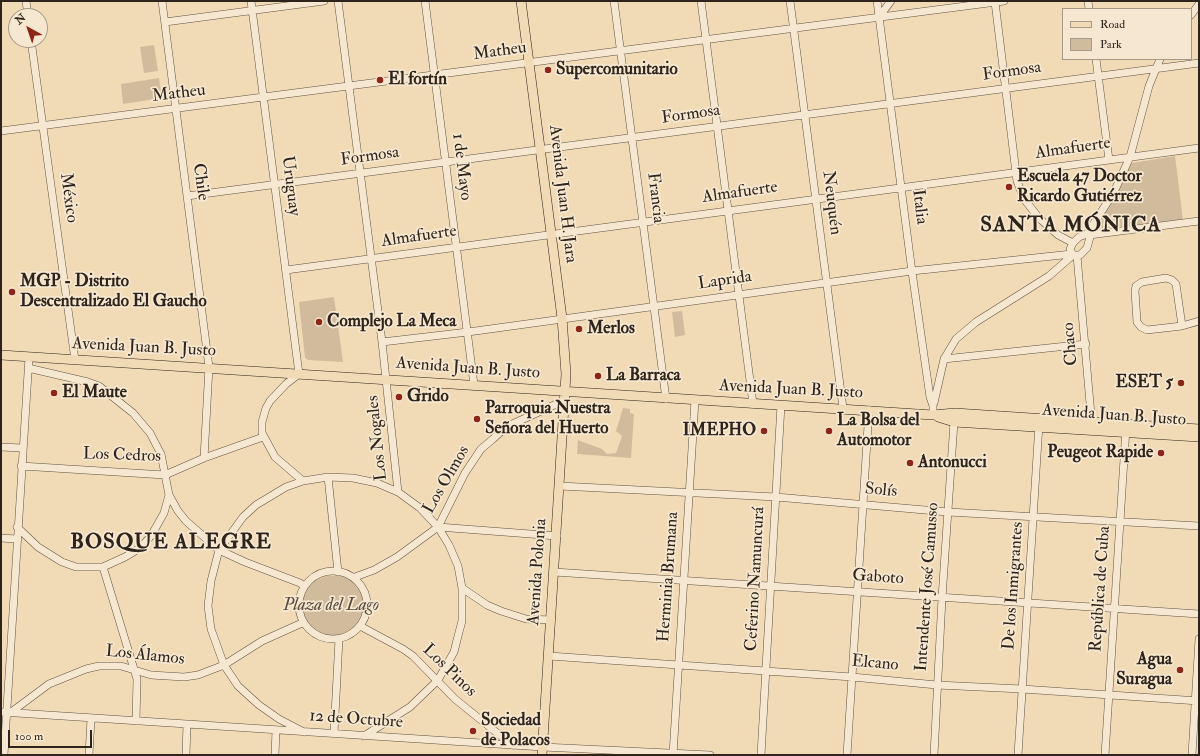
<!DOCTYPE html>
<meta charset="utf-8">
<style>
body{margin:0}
#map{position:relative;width:1200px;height:756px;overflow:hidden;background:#f1dbb6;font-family:"IM FELL Double Pica",serif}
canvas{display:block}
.frame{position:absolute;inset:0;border:2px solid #2f241b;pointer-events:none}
.legend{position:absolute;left:1062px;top:8px;width:130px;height:52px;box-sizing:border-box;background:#f6e8d0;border:1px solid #a69a88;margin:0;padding:5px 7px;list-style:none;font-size:12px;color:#2f241b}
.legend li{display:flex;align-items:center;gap:8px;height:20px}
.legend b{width:20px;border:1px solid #a69a88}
.north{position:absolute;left:8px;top:8px;width:40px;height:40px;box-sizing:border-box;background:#f6e8d0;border:1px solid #a69a88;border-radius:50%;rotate:320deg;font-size:11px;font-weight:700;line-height:16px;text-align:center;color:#2f241b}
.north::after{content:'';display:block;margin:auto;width:14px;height:18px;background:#8f2418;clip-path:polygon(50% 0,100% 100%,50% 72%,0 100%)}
.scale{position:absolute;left:8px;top:730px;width:84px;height:18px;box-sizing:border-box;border:2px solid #2f241b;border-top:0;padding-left:5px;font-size:12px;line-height:14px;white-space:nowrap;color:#2f241b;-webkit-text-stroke:3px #f6e8d0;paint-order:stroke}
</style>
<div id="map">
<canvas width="1200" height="756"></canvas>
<div class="frame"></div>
<ul class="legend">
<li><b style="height:5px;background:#f1dbb6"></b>Road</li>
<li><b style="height:11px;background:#d0bc9c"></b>Park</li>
</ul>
<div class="north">N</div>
<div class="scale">100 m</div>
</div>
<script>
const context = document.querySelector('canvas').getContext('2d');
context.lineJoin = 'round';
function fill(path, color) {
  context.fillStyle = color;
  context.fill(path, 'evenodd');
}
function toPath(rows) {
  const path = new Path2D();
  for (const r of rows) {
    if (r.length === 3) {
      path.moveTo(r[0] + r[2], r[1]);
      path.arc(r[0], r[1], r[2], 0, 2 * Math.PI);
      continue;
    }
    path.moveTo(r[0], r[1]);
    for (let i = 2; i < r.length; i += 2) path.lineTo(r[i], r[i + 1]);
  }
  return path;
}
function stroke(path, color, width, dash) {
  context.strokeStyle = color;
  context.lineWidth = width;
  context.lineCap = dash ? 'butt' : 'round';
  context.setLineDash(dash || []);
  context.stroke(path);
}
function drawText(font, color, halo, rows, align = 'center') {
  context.font = font + ' "IM FELL Double Pica",serif';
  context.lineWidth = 3.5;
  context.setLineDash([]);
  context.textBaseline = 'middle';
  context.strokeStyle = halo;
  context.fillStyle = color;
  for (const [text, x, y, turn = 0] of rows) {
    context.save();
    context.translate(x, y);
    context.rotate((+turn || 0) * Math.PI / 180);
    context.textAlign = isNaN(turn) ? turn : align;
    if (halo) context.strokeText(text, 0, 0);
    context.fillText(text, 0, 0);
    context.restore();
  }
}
const green = toPath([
 [154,45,158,71,144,73,140,47],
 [159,78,162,98,123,104,121,84],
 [1175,156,1183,220,1098,229,1096,226,1132,163],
 [334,297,343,362,308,360,305,358,299,302],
 [682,311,685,335,675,337,672,312],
 [623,408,630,409,630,413,634,414,631,458,577,454,578,440,602,449,607,454,616,453,622,436,616,431],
 [326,576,340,576,352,580,361,590,366,603,363,615,354,627,346,634,336,637,323,636,311,629,304,622,300,611,302,598,309,586,315,581]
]);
const minor = toPath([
 [26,1,28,16],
 [162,1,209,367,204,458],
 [251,1,299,374,286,384,270,401,266,408,262,422,262,433,275,457,303,481],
 [338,1,382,342,398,492],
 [425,1,474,385],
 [614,1,666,399],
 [701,1,753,404],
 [790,1,843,408],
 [877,1,912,272,930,397,933,406,933,415],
 [1088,1,1089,9],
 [995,2,1017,181,1024,199,1039,218,1058,235,1073,243],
 [1191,15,1199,4],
 [879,17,891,1],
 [165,22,324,1],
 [31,40,75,360],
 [1096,59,1109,160],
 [1,131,1004,1],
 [187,196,1199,63],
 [1087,234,1114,192,1130,157,1149,86,1160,59],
 [1087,234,1090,237,1087,248,1080,255,1073,255,1070,249,1073,243,1079,237,1087,234],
 [1089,235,1199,221],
 [1077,256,1092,426],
 [286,270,1199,148],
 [1182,326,1176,284,1172,280,1166,278,1142,282,1136,286,1135,291,1137,322,1141,327,1147,330,1182,326,1199,321],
 [382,342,468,332,912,271,1072,254],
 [944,359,1086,344],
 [934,403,944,359,956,339,976,322,1049,276,1073,255],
 [1,447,22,448],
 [21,466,165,475,204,458,263,437],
 [328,477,338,572],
 [560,486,776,497,948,512,1199,526],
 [169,495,178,511,186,521,219,550,245,562,300,583,304,586],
 [17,527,38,547,62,562,76,567,103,567,125,557,140,548,151,536,164,513,169,495,161,454,150,433,133,413,99,386,88,382,28,368],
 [438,527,557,536],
 [1,538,16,539],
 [103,567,137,679,136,721],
 [333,605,34],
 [554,572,1199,614],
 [355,577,374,570,397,557,438,527,465,473,481,449,493,439,506,427,565,400],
 [462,588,487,605,501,611,526,619,551,620],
 [360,626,403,649,413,656,455,699,512,745],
 [549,656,852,677,937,685,1022,689,1199,701],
 [1,712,543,747,710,755],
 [10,713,49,684,86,669,99,666,121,666,151,675,184,677,198,675,224,665,262,641,302,623],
 [304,732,279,719,259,705,238,686,224,665,211,629,208,606,211,581,219,550,243,517,256,505,286,487,303,481,328,477,353,478,377,483,398,492,420,508,438,527,449,545,458,566,462,588,462,621,458,636,454,652,438,680,410,707,364,736],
 [334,734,339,639],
 [4,755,29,357],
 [89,755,91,719],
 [186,755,187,724],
 [275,755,276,730],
 [673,755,695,400],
 [761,755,781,405],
 [847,755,869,410],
 [934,755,942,598,954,422],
 [1018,755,1039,424],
 [1105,755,1126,428],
 [1192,755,1199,639]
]);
const major = toPath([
 [521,1,562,318,566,374,542,755],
 [1,355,933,415,955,413,1199,429],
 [938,417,954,422,1199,437]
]);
const markers = [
 [548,70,4,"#8f2418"],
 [380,80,4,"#8f2418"],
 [1009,187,4,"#8f2418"],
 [12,292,4,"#8f2418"],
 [319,322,4,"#8f2418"],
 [579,329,4,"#8f2418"],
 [598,376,4,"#8f2418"],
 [1181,383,4,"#8f2418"],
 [54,393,4,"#8f2418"],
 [399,397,4,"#8f2418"],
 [477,419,4,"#8f2418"],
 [764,431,4,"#8f2418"],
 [829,431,4,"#8f2418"],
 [1161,453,4,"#8f2418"],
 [910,463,4,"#8f2418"],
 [1180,670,4,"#8f2418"],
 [473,731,4,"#8f2418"]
];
const streetNames = [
 ["Matheu",500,52,-8],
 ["Formosa",1012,72,-8],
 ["Matheu",179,94,-7],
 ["Formosa",691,115,-8],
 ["Almafuerte",1073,149,-8],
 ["Formosa",370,157,-8],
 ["1 de Mayo",461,167,83],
 ["Chile",200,182,82],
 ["Uruguay",290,186,83],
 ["Almafuerte",740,193,-8],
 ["Avenida Juan H. Jara",562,194,83],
 ["México",68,198,82],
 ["Francia",655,198,83],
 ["Neuquén",831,203,83],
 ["Italia",919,207,83],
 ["Almafuerte",419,237,-8],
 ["Laprida",725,281,-8],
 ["Chaco",1071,344,-95],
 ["Avenida Juan B. Justo",144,348,3],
 ["Avenida Juan B. Justo",468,369,4],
 ["Avenida Juan B. Justo",791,390,3],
 ["Avenida Juan B. Justo",1114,416,4],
 ["Los Nogales",378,438,-96],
 ["Los Cedros",122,456,2],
 ["Los Olmos",447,480,-60],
 ["Solís",881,491,5],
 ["Avenida Polonia",538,572,-86],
 ["Herminia Brumana",669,577,-86],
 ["Gaboto",878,578,4],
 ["Ceferino Namuncurá",756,579,-87],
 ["De los Inmigrantes",1014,586,-86],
 ["Intendente José Camusso",928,587,-86],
 ["República de Cuba",1101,589,-86],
 ["Los Álamos",145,656,6],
 ["Elcano",875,664,5],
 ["Los Pinos",449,671,44],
 ["12 de Octubre",356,720,4]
];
const poiNames = [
 ["Supercomunitario",556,70],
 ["El fortín",388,80],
 ["Escuela 47 Doctor",1017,177],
 ["Ricardo Gutiérrez",1017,197],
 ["MGP - Distrito",20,282],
 ["Descentralizado El Gaucho",20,302],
 ["Complejo La Meca",327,322],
 ["Merlos",587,329],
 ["La Barraca",606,376],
 ["ESET 5",1173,383,"right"],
 ["El Maute",62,393],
 ["Grido",407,397],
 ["Parroquia Nuestra",485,409],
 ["Señora del Huerto",485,429],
 ["La Bolsa del",837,421],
 ["Automotor",837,441],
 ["IMEPHO",756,431,"right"],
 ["Peugeot Rapide",1153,453,"right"],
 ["Antonucci",918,463],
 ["Agua",1172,660,"right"],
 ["Suragua",1172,680,"right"],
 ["Sociedad",481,721],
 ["de Polacos",481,741]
];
const parkNames = [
 ["Plaza del Lago",331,606]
];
const districtNames = [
 ["SANTA MÓNICA",1071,226],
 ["BOSQUE ALEGRE",171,543]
];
fill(green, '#d0bc9c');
stroke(minor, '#605242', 8);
stroke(major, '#2f241b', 10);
stroke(minor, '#f6e8d0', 7);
stroke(major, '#f1dbb6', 9);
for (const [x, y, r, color] of markers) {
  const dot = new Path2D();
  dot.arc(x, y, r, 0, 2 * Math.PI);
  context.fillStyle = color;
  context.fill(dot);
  stroke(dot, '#f6e8d0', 1.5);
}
drawText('17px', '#2f241b', '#f6e8d0', streetNames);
drawText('bold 17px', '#2f241b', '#f6e8d0', poiNames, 'left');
drawText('italic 17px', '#574a3b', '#f6e8d0', parkNames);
context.letterSpacing = '1px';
drawText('bold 21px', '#2f241b', '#f6e8d0', districtNames);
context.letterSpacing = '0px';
</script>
